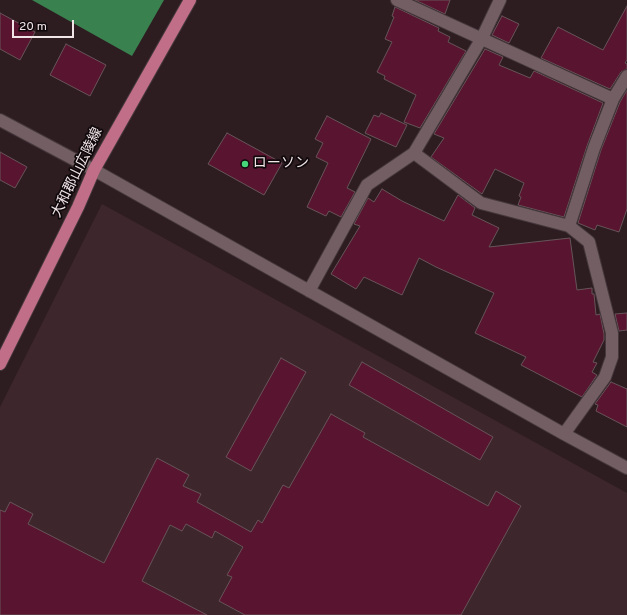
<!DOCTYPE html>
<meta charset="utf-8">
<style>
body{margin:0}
#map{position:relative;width:627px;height:615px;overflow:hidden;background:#2d1d21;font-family:Overpass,sans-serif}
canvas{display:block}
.scale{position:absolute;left:12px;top:20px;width:62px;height:18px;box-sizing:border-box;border:2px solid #f1e5e8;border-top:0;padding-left:5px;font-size:12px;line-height:14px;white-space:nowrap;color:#f1e5e8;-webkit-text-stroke:3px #10090b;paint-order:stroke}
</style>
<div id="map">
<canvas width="627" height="615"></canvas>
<div class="scale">20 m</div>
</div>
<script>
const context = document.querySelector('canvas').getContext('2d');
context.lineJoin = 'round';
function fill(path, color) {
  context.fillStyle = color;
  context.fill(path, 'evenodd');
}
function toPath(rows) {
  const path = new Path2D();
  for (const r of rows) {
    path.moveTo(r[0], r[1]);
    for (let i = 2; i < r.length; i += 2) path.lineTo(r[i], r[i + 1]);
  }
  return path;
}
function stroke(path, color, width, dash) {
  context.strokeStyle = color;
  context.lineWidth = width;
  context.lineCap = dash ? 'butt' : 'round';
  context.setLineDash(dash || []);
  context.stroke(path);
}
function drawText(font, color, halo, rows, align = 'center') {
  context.font = font + ' Overpass,"Noto Sans JP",sans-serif';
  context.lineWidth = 3.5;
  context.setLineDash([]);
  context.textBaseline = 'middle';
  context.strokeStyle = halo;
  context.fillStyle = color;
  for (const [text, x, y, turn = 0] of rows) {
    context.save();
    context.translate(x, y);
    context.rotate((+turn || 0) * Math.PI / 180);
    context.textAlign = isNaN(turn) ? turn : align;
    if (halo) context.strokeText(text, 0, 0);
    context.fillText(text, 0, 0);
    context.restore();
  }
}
const built = toPath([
 [102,204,627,493,627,615,0,615,0,407]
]);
const water = toPath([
 [32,0,164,0,132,56]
]);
const building = toPath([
 [415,0,450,0,445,14,415,0],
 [627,6,627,60,625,63,627,64,627,69,621,72,610,89,541,58,558,27,603,50,627,6],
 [395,7,439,28,438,31,450,37,448,42,466,51,420,128,404,122,416,95,384,79,385,76,377,72,392,42,385,39,394,17,392,16,395,7],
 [0,13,35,32,20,60,0,49,0,13],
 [502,16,519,24,509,43,492,35,502,16],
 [66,44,106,65,90,96,50,75,66,44],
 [485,49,503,57,499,65,530,78,534,71,603,103,587,146,564,217,518,205,521,197,519,196,524,183,495,169,482,194,431,157,444,138,434,134,485,49],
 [627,90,627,209,619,232,597,225,595,230,578,223,601,150,620,102,627,90],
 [381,113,407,125,396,147,365,133,374,115,379,117,381,113],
 [327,116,371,139,347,188,355,192,341,217,329,211,326,216,307,207,328,163,316,157,323,143,315,139,327,116],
 [227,133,282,163,264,195,208,164,227,133],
 [0,152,27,167,15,188,0,180,0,152],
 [382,189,402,201,444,221,458,195,475,208,472,215,499,228,489,247,570,238,577,290,592,288,592,294,594,294,596,315,600,314,604,334,604,340,593,362,597,363,592,372,597,375,582,397,521,365,526,357,475,333,494,293,436,267,419,258,402,295,364,277,356,289,331,274,360,226,354,224,368,198,374,202,382,189],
 [627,313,627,330,619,331,615,314,627,313],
 [281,358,306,372,251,471,226,457,281,358],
 [362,362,493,437,480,460,349,385,362,362],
 [611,382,627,389,627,427,596,411,598,405,595,404,611,382],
 [331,414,365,433,363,437,488,506,496,491,521,506,461,615,245,615,219,601,232,577,227,575,243,547,215,531,212,538,186,524,182,531,170,525,142,581,207,615,0,615,0,510,5,512,10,502,33,514,28,524,104,563,157,458,189,475,183,486,201,494,197,502,251,532,258,520,262,523,283,485,289,488,331,414]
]);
const minor = toPath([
 [397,0,613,99],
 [0,120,94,170,564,434,627,468],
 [414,153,481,203,569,226],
 [309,291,367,185,414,153,482,38,500,0],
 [564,434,605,377,612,357,612,333,589,242,569,226,594,148,613,99,627,76]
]);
const major = toPath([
 [0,364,78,207,94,170,190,0]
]);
const markers = [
 [245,164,4,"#45d77a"]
];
const poiNames = [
 ["ローソン",253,164]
];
const streetNames = [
 ["大和郡山広陵線",78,173,-64]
];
fill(built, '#3d262c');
fill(water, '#3a8150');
fill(building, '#59142f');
stroke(building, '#675459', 1);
stroke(minor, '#45383c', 14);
stroke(major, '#45383c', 14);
stroke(minor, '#725e63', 12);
stroke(major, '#c16e89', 12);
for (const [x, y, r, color] of markers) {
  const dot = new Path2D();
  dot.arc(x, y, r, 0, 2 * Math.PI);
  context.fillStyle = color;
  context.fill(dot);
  stroke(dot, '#10090b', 1.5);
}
drawText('14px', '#f1e5e8', '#10090b', poiNames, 'left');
drawText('14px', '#f1e5e8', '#10090b', streetNames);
</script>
